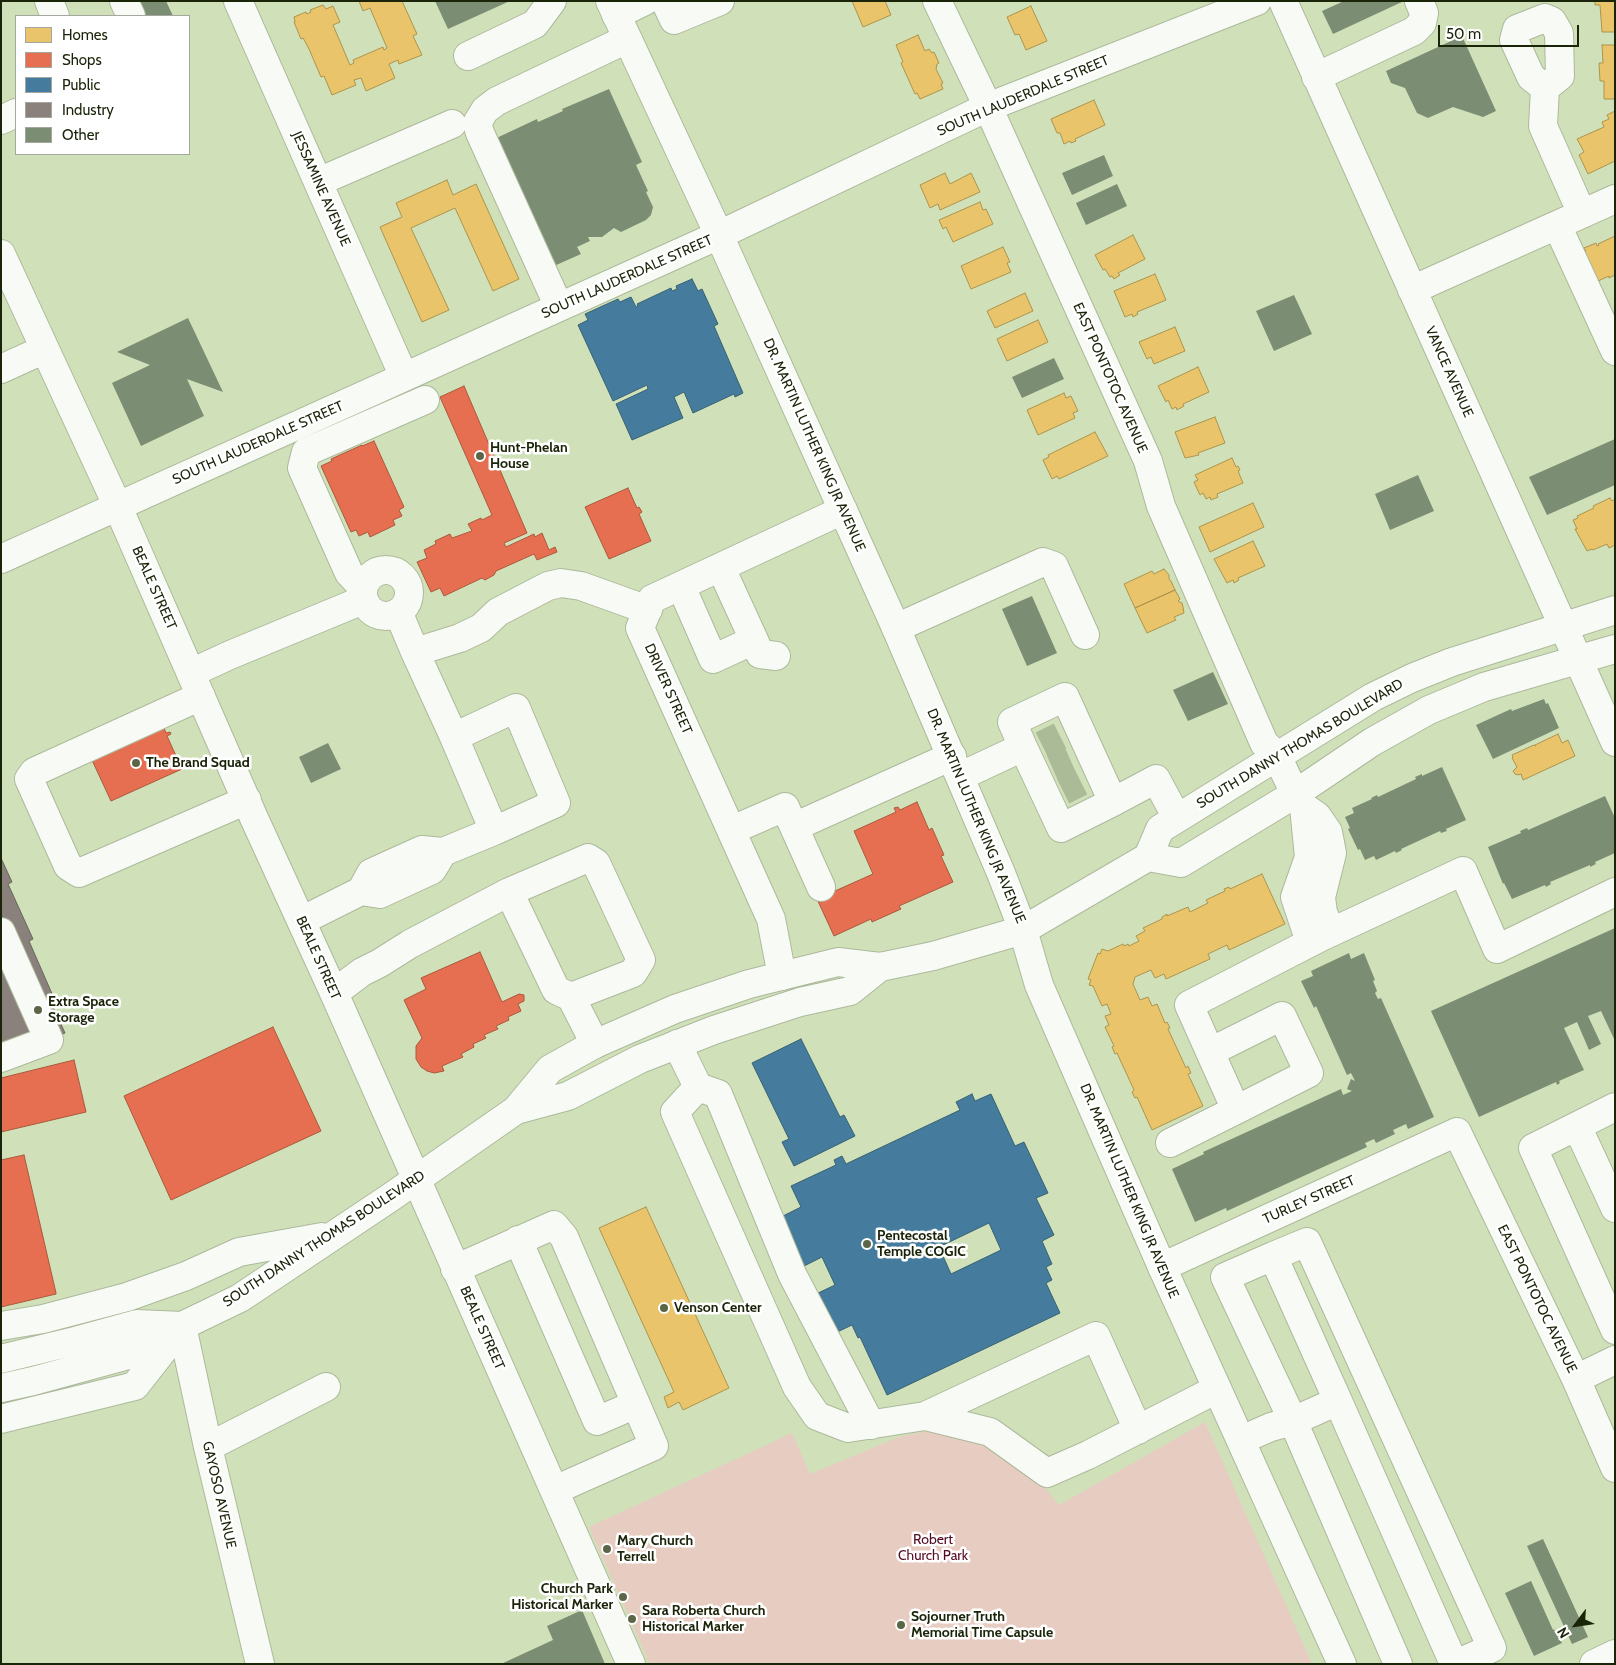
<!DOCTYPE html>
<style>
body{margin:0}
#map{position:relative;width:1616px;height:1665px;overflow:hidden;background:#d0e1ba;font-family:Cabin,sans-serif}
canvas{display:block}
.frame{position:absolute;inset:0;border:2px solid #1a2409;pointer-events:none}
.legend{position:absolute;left:15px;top:15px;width:175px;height:140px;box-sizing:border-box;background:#fff;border:1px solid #a3a79d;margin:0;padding:6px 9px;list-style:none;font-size:15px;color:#1a2409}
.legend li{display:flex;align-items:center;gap:10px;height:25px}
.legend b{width:25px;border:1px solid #a3a79d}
.north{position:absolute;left:1551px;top:1600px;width:50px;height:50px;-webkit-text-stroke:4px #fff;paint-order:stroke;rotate:239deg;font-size:14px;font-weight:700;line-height:20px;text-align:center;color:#1a2409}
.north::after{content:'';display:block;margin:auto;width:18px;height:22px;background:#1a2409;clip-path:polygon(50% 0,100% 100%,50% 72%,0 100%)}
.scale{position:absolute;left:1438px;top:25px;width:141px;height:22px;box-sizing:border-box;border:2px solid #1a2409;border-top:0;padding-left:6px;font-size:15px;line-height:18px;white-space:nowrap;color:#1a2409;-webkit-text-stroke:4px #fff;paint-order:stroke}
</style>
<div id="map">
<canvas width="1616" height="1665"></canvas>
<div class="frame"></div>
<ul class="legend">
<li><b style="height:14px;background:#e9c46a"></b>Homes</li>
<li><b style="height:14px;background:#e76f51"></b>Shops</li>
<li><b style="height:14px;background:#457b9d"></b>Public</li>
<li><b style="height:14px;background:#8a817c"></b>Industry</li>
<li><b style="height:14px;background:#7b8d73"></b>Other</li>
</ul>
<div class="north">N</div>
<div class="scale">50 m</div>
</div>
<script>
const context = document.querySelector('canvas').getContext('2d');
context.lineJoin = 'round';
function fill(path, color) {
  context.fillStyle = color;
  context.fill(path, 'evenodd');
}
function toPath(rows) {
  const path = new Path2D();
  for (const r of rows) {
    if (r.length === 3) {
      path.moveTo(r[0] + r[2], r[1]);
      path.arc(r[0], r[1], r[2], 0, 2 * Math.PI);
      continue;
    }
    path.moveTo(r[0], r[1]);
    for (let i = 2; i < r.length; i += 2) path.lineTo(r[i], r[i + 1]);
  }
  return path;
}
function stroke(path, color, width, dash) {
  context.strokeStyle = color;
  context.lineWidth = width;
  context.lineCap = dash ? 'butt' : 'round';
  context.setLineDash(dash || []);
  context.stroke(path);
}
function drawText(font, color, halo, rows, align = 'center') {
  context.font = font + ' Cabin,sans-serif';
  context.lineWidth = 5;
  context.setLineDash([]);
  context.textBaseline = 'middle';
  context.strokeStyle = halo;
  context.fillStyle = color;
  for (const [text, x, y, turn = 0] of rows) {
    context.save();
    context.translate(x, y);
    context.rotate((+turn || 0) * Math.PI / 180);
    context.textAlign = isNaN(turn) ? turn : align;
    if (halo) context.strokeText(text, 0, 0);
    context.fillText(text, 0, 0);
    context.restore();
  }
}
const green = toPath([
 [1205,1422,1312,1664,650,1664,589,1527,792,1433,810,1474,899,1437,923,1432,955,1434,978,1439,1038,1479,1059,1505]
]);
const homes = toPath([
 [359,1,402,1,417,34,413,36,422,55,399,64,398,60,389,64,395,78,366,91,361,78,354,80,356,85,332,95,324,76,321,77,309,49,303,38,301,39,294,22,295,22,294,17,306,12,307,14,311,12,310,10,323,5,326,9,333,6,340,22,333,25,350,65,354,63,353,60,383,47,384,50,387,48,370,8,363,11,359,1],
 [852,1,885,1,891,15,863,27,852,1],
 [1595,1,1615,1,1615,32,1602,32,1600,5,1595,5,1595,1],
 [1031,6,1047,41,1026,50,1019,34,1015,35,1007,17,1031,6],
 [918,35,925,51,929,49,932,53,934,52,939,63,937,64,936,69,943,83,941,84,943,89,920,99,917,93,915,94,901,63,903,62,896,45,918,35],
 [1602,45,1615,45,1615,99,1604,99,1604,81,1600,81,1599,63,1603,63,1602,45],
 [1094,100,1105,125,1075,139,1076,141,1071,143,1070,141,1064,144,1060,133,1057,133,1051,119,1094,100],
 [1615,111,1615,161,1588,174,1579,155,1584,152,1577,139,1604,127,1602,122,1609,119,1607,115,1615,111],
 [945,173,950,184,971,173,980,192,940,210,938,204,930,208,920,185,945,173],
 [447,180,453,195,476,184,519,279,493,291,455,208,411,228,449,310,422,322,380,227,402,217,396,203,447,180],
 [980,202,983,210,986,209,993,224,953,242,946,227,943,229,939,220,980,202],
 [1133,235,1145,259,1118,273,1120,275,1114,279,1112,276,1110,277,1105,269,1103,270,1095,255,1133,235],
 [1615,236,1615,275,1609,278,1609,276,1596,282,1583,252,1586,251,1584,248,1596,243,1597,246,1599,245,1598,244,1615,236],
 [1003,247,1010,262,1007,263,1011,272,971,289,961,266,1003,247],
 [1155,274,1166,300,1137,312,1138,314,1133,317,1132,314,1125,317,1114,291,1155,274],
 [1025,293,1033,311,995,328,987,311,1025,293],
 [1038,320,1048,342,1007,361,997,339,1038,320],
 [1175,327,1185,351,1154,364,1151,357,1147,359,1139,342,1175,327],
 [1198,367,1209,392,1183,404,1184,406,1177,410,1176,407,1172,409,1168,400,1166,402,1158,386,1198,367],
 [1064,393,1066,398,1071,396,1078,411,1073,413,1075,418,1038,435,1027,410,1064,393],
 [1215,417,1225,443,1198,453,1199,455,1185,458,1175,432,1215,417],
 [1095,432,1108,456,1059,479,1057,476,1052,479,1043,460,1049,457,1048,455,1095,432],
 [1232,458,1236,467,1238,466,1240,470,1238,471,1243,483,1217,494,1218,497,1211,500,1210,497,1206,499,1203,493,1200,495,1194,482,1198,480,1195,475,1232,458],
 [1610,498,1612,501,1615,499,1615,545,1609,548,1607,544,1593,550,1592,549,1587,551,1575,529,1577,529,1573,520,1578,518,1577,516,1594,508,1593,506,1610,498],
 [1253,503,1264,527,1210,552,1199,527,1253,503],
 [1253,541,1265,566,1238,578,1239,580,1234,583,1233,580,1227,583,1214,559,1253,541],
 [1164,569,1169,575,1169,579,1171,581,1175,590,1135,608,1124,584,1152,571,1154,574,1164,569],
 [1175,590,1180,599,1178,601,1182,603,1183,607,1184,613,1174,617,1176,620,1147,633,1135,608,1175,590],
 [1558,734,1562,743,1568,740,1575,756,1523,780,1521,774,1518,775,1515,774,1513,771,1517,767,1512,758,1513,757,1512,755,1534,745,1536,746,1535,745,1558,734],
 [1262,874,1285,924,1229,950,1227,945,1208,954,1210,959,1166,979,1164,974,1155,978,1151,970,1135,977,1133,984,1140,1000,1148,997,1152,1006,1157,1004,1165,1023,1167,1022,1170,1028,1168,1029,1186,1068,1188,1066,1191,1073,1188,1074,1203,1106,1152,1130,1137,1097,1135,1098,1132,1092,1134,1090,1117,1053,1115,1054,1112,1047,1114,1046,1105,1027,1109,1025,1105,1016,1111,1014,1107,1004,1102,1006,1093,986,1089,985,1091,980,1088,979,1098,953,1100,954,1102,949,1108,951,1123,944,1124,946,1128,944,1129,946,1139,941,1136,936,1145,931,1143,928,1162,919,1162,917,1167,914,1167,916,1188,907,1190,912,1208,903,1206,900,1225,891,1224,889,1229,887,1230,889,1262,874],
 [646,1207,729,1388,683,1410,679,1402,668,1408,664,1397,674,1392,599,1228,646,1207]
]);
const shops = toPath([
 [464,386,527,533,504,543,506,547,534,534,535,537,542,533,549,550,555,547,557,552,537,560,534,554,496,571,494,575,485,580,482,578,444,596,440,588,431,592,417,562,427,558,424,550,436,544,435,541,450,534,452,538,472,531,468,524,481,518,482,520,492,515,440,397,464,386],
 [374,441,404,507,399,510,402,516,393,520,395,525,370,537,368,532,359,536,356,530,351,532,321,466,332,461,331,459,362,445,362,446,374,441],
 [628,488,637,508,639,507,642,512,639,514,651,541,609,559,585,507,628,488],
 [163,726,166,733,170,732,171,734,167,736,182,769,111,801,91,758,163,726],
 [917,802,929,830,932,828,944,855,941,856,953,882,899,906,901,909,872,922,871,919,834,936,817,899,873,874,854,831,896,812,894,808,898,807,900,810,917,802],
 [480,952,502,1002,519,994,524,995,524,1001,518,1004,521,1011,508,1017,509,1020,496,1026,498,1029,484,1035,486,1038,473,1044,474,1047,461,1054,463,1057,442,1066,444,1071,434,1073,427,1071,421,1067,416,1059,416,1046,422,1038,404,1000,426,989,421,978,480,952],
 [273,1027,321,1131,171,1200,124,1096,273,1027],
 [74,1060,86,1112,1,1132,1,1078,74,1060],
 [24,1155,56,1293,56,1294,1,1307,1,1160,24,1155]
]);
const public = toPath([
 [692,279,698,291,702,289,718,324,714,326,743,393,735,397,734,394,693,413,684,392,674,397,683,418,632,440,616,404,648,389,647,385,613,401,578,325,588,320,585,314,618,299,620,302,631,297,636,307,638,306,637,304,671,288,672,291,677,289,676,286,692,279],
 [801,1039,840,1117,844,1115,855,1136,794,1166,782,1142,789,1139,752,1063,801,1039],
 [972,1094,975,1101,991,1094,1015,1146,1024,1142,1048,1193,1036,1198,1054,1235,1042,1241,1052,1264,1046,1267,1052,1280,1046,1283,1060,1313,887,1395,860,1337,858,1338,852,1325,833,1334,814,1295,835,1285,822,1257,800,1268,777,1219,801,1207,791,1186,836,1165,834,1160,842,1156,846,1164,960,1110,956,1102,972,1094],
 [989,1223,1001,1250,951,1274,939,1247,989,1223]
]);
const industry = toPath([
 [1,858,12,882,8,884,33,939,29,941,53,996,49,998,65,1033,56,1037,1,914,1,858],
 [1,964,31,1031,1,1045,1,964]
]);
const building = toPath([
 [135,1,166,1,173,16,142,16],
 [435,1,510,1,448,29],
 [1344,1,1404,1,1333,34,1322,11],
 [1462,36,1496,111,1483,117,1453,107,1428,118,1417,113,1405,88,1391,83,1386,71],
 [609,89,642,162,636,165,648,191,646,192,653,207,651,215,646,220,621,232,614,228,602,237,588,237,590,241,577,247,581,254,545,270,488,142,537,119,538,122,563,111,562,109],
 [1104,155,1113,176,1072,195,1062,173],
 [1117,184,1127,206,1086,225,1076,203],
 [1294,295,1312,334,1274,351,1256,311],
 [188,318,223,392,187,379,204,416,141,446,112,383,150,365,117,352],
 [1054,358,1064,379,1022,398,1012,377],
 [1615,439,1615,485,1547,515,1529,477],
 [1418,475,1434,511,1390,530,1375,494],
 [1032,596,1057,653,1027,666,1002,609],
 [1213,672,1228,704,1188,721,1173,690],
 [1544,699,1546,704,1548,703,1559,728,1493,759,1476,725,1511,709,1512,711],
 [328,743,341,769,311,783,299,757],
 [1442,767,1466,820,1446,829,1447,831,1441,833,1440,831,1401,849,1402,850,1396,853,1395,851,1376,860,1374,856,1365,860,1360,849,1358,850,1348,829,1350,828,1345,817,1354,813,1352,808,1372,799,1371,798,1377,795,1378,797,1416,779,1415,777,1422,774,1422,776],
 [1605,796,1615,818,1615,853,1595,862,1596,864,1590,867,1590,865,1550,882,1551,884,1546,887,1545,885,1512,899,1504,883,1503,884,1488,847,1521,833,1520,831,1527,828,1528,830],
 [1615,928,1615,1041,1601,1011,1588,1016,1601,1044,1589,1050,1577,1022,1564,1028,1584,1070,1559,1081,1560,1083,1557,1085,1556,1082,1479,1117,1431,1011],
 [1349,953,1351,959,1364,953,1375,980,1373,981,1377,991,1375,993,1378,999,1381,998,1434,1117,1408,1129,1406,1124,1393,1130,1395,1134,1376,1143,1374,1139,1365,1143,1367,1147,1227,1211,1226,1208,1195,1222,1172,1169,1204,1154,1203,1152,1341,1089,1343,1095,1352,1091,1347,1089,1351,1079,1355,1081,1351,1073,1347,1075,1316,1006,1314,1008,1301,981,1313,976,1311,971],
 [1543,1539,1588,1637,1572,1644,1527,1546],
 [1531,1581,1553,1630,1554,1629,1557,1635,1558,1634,1562,1643,1534,1656,1505,1593],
 [582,1610,605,1664,501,1664,553,1640,547,1626]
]);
const minorTunnel = toPath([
 [1042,745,1060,736],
 [1052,767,1070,759],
 [1063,791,1081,782]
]);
const minor = toPath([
 [49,1,55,16],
 [124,1,131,16],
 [238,1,404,377],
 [665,1,674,20,720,1],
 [937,1,988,107,1148,461,1161,506,1264,743,1277,756,1295,794,1304,807,1317,816,1328,832,1332,853,1321,897,1323,913,1332,932],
 [1283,1,1615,742],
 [616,15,645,1],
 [468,56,535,24,552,1],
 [1316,77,1414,31,1422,23,1424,13,1419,1],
 [1545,88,1560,76,1559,33,1552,21,1545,18,1517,29,1514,40,1531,77,1545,88,1543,126,1582,214],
 [1,120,16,113],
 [318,182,452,124],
 [1557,225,1615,351],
 [1,254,118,507,254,818,334,993,631,1664],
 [1412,290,1615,199],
 [559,307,480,133,477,123,485,110,497,101,627,39],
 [1,369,45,349],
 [1,559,719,235,988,107,1257,1],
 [386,593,23],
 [681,586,713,659,754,640,721,568],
 [363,588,349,573,302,468,306,452,425,400],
 [399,614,415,652,454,737],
 [896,628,1043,562,1054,566,1085,635],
 [754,640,760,654,776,656],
 [415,652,460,638,481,628,498,612,548,586,561,583,581,586,648,610],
 [191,673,230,655,363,600],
 [201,696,34,772,29,779,68,866,79,873,247,800],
 [961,776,1023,747,1012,722,1065,697,1113,802,1061,828,1023,747],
 [1113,802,1156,779,1177,818],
 [1304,807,1309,857,1295,897,1310,942],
 [794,827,821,887],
 [732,830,785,807,794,827,952,756],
 [361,891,371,873,422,850,443,852,494,831,556,803,516,708,454,737,494,831],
 [301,921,361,891,380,894,432,870,443,852],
 [1,932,49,1040,1,1058],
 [782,976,771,919,640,628,652,599,843,510],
 [334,993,362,972,380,963,410,944,509,892,588,858,596,863,641,960,633,973,571,997,556,990,509,892],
 [571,997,595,1044],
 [677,1044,698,1087,718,1094,792,1274,871,1425],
 [1210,1052,1282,1016,1309,1073,1236,1110],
 [698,1087,675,1112,797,1387,817,1416,848,1428,925,1416,1096,1336,1138,1430],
 [1615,1107,1533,1148,1615,1330],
 [1577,1126,1615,1208],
 [1170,1143,1236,1110,1189,1005,1321,937,1463,871,1497,949,1615,892],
 [518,1240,597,1421,636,1404],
 [1273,1256,1307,1242,1492,1648,1456,1664],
 [1162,1267,1457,1132,1576,1379,1615,1468],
 [455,1269,554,1225,564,1237,654,1446,555,1490],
 [182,1326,208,1447,260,1664],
 [1576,1379,1615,1360],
 [1338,1401,1273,1256,1225,1277,1293,1421,1398,1664],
 [925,1416,990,1432,1047,1473,1088,1455,1217,1389],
 [1241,1440,1271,1427,1293,1421,1338,1401,1454,1664],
 [208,1447,326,1387],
 [1594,1664,1615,1654]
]);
const major = toPath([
 [610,1,719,235,896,628,1001,873,1023,930,1039,985,1162,1267,1342,1664],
 [1148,857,1181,863,1295,794,1372,742,1429,710,1484,687,1615,649],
 [516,1110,568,1096,640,1059,714,1030,800,1002,850,991,880,967],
 [1,1326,43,1319,127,1297,186,1276,239,1252,322,1237],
 [1,1359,75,1341,137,1324,182,1326],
 [1,1388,33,1381,143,1351,182,1326,240,1298,391,1197,516,1110,550,1069,595,1044,675,1009,749,984,838,962,880,967,933,956,1023,930,1148,857,1160,829,1373,697,1412,678,1452,662,1615,610],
 [1,1419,135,1386,171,1340]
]);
const markers = [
 [480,456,5,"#5a6647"],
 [136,763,5,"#5a6647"],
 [38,1010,5,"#5a6647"],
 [867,1244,5,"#5a6647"],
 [664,1308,5,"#5a6647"],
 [607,1549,5,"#5a6647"],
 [623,1597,5,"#5a6647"],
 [632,1619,5,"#5a6647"],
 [901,1625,5,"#5a6647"]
];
const streetNames = [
 ["SOUTH LAUDERDALE STREET",1023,96,-23],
 ["JESSAMINE AVENUE",321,189,66],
 ["SOUTH LAUDERDALE STREET",627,277,-24],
 ["VANCE AVENUE",1449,372,66],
 ["EAST PONTOTOC AVENUE",1110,378,66],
 ["SOUTH LAUDERDALE STREET",258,443,-24],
 ["DR. MARTIN LUTHER KING JR AVENUE",814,445,66],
 ["BEALE STREET",154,588,66],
 ["DRIVER STREET",668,689,66],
 ["SOUTH DANNY THOMAS BOULEVARD",1300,744,-31],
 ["DR. MARTIN LUTHER KING JR AVENUE",976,816,67],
 ["BEALE STREET",318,958,66],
 ["DR. MARTIN LUTHER KING JR AVENUE",1129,1191,67],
 ["TURLEY STREET",1309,1200,-24],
 ["SOUTH DANNY THOMAS BOULEVARD",324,1239,-33],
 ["EAST PONTOTOC AVENUE",1537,1299,64],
 ["BEALE STREET",482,1328,66],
 ["GAYOSO AVENUE",219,1495,77]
];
const poiNames = [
 ["Hunt-Phelan",490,448],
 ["House",490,464],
 ["The Brand Squad",146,763],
 ["Extra Space",48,1002],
 ["Storage",48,1018],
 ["Pentecostal",877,1236],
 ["Temple COGIC",877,1252],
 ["Venson Center",674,1308],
 ["Mary Church",617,1541],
 ["Terrell",617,1557],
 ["Church Park",613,1589,"right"],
 ["Historical Marker",613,1605,"right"],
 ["Sara Roberta Church",642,1611],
 ["Historical Marker",642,1627],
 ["Sojourner Truth",911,1617],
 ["Memorial Time Capsule",911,1633]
];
const parkNames = [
 ["Robert",933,1540],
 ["Church Park",933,1556]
];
fill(green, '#e7ccc1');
fill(homes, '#e9c46a');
stroke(homes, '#ab944d', 1);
fill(shops, '#e76f51');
stroke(shops, '#aa583b', 1);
fill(public, '#457b9d');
stroke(public, '#386171', 1);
fill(industry, '#8a817c');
stroke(industry, '#68655a', 1);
fill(building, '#7b8d73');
stroke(minorTunnel, '#acbb97', 28, [28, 14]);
stroke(minor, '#acb99b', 30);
stroke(major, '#acb99b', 30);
stroke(minor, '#f8faf5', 28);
stroke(major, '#f8faf5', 28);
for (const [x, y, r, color] of markers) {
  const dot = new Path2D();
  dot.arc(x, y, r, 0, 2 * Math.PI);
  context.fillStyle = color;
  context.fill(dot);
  stroke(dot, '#fff', 2);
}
drawText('14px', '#1a2409', '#fff', streetNames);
drawText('bold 14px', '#1a2409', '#fff', poiNames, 'left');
drawText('14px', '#550a23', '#fff', parkNames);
</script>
